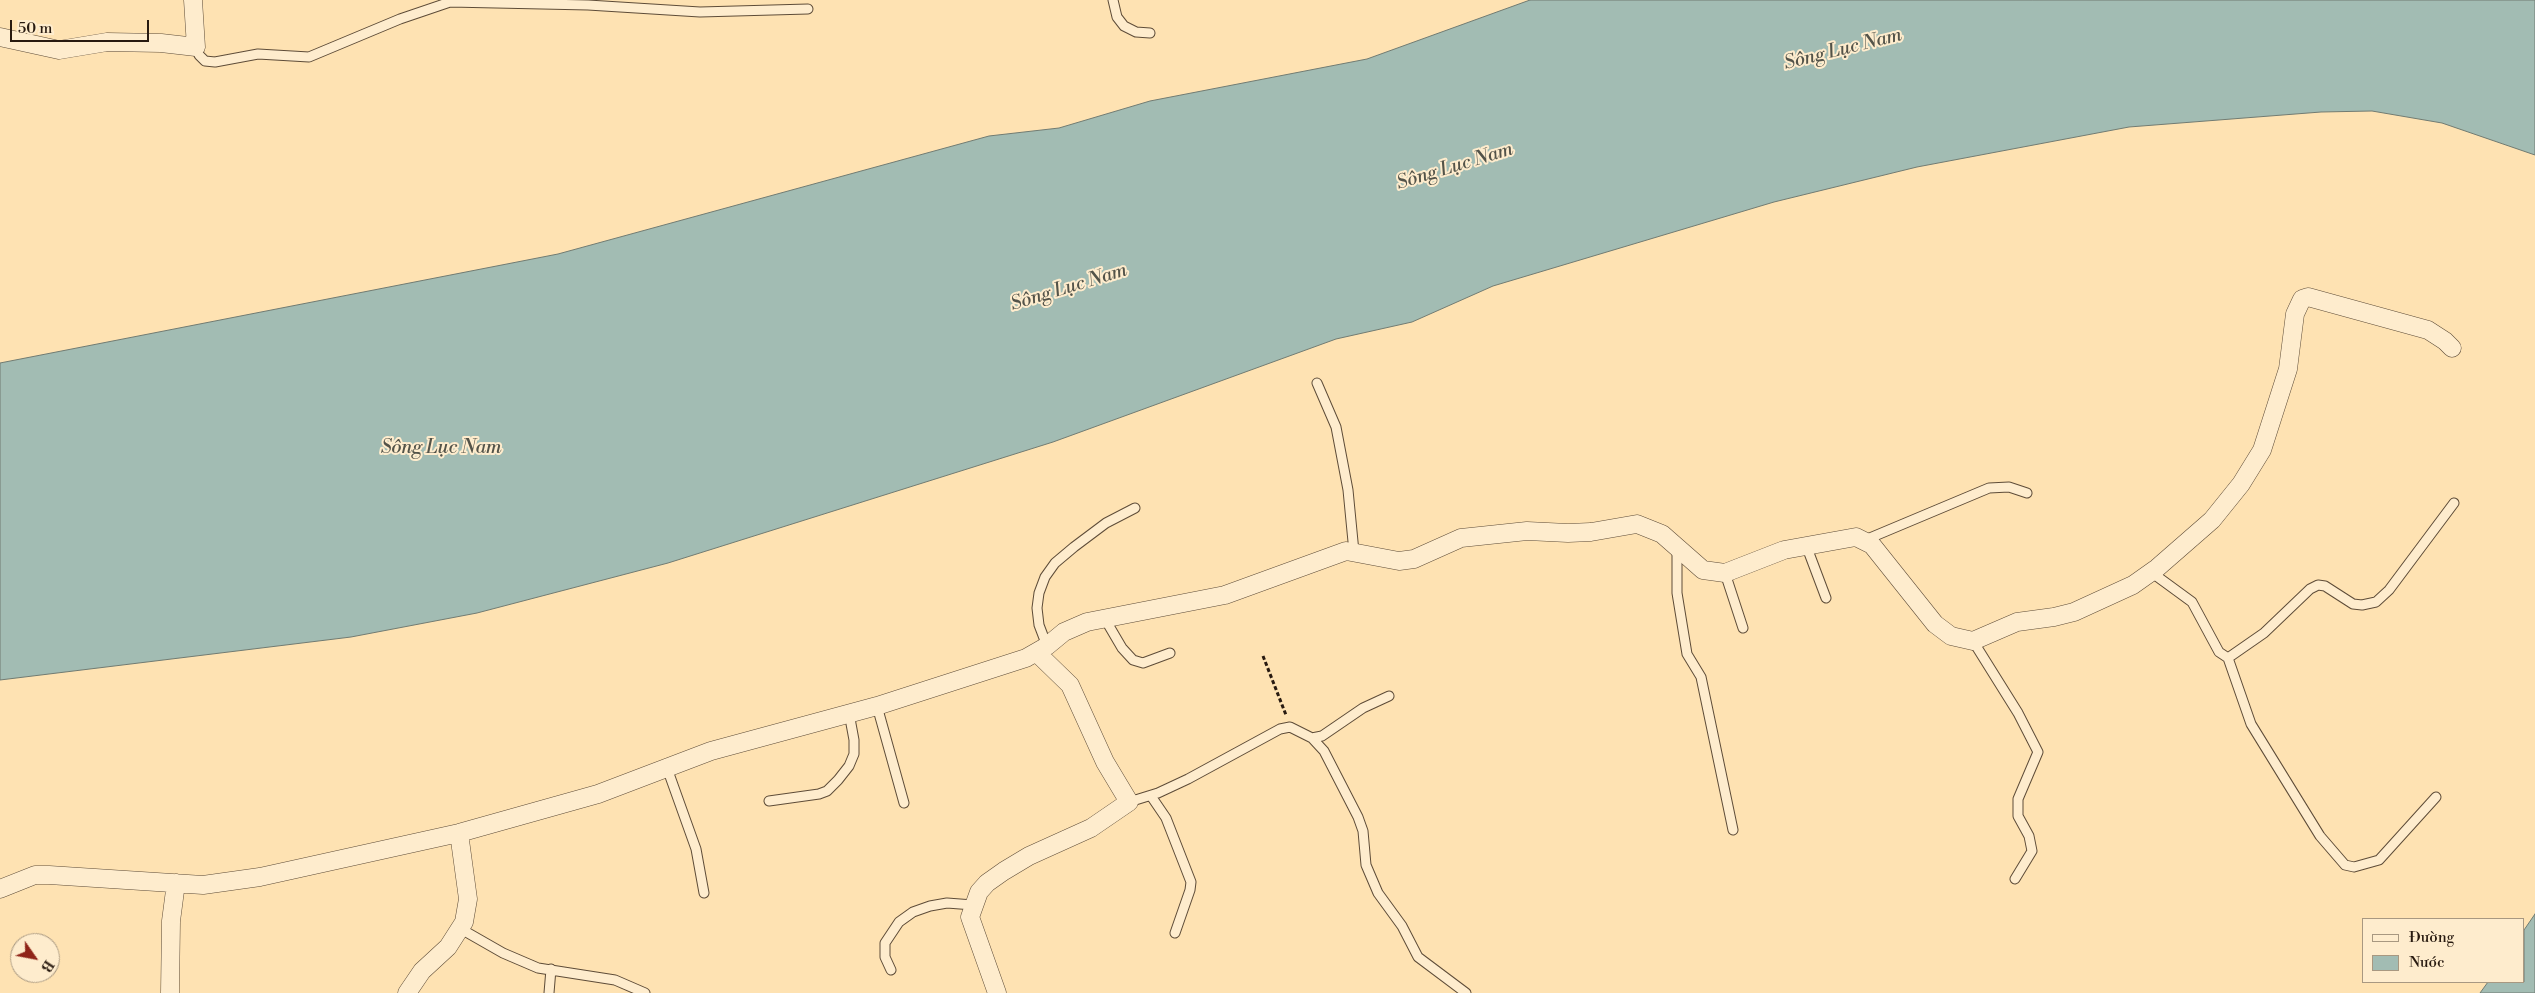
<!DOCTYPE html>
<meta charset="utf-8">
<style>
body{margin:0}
#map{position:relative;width:2535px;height:993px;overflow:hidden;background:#fee2b2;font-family:"Libre Bodoni",serif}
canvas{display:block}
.legend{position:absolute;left:2362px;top:918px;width:162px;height:65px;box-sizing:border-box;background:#feeccd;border:1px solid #a89881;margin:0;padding:6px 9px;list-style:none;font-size:15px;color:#281a10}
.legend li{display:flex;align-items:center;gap:10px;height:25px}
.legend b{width:25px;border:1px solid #a89881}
.north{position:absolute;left:10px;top:933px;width:50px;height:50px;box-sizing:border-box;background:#feeccd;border:1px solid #a89881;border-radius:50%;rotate:123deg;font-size:14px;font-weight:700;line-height:20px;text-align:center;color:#281a10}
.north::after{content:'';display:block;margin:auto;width:18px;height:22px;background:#8f2418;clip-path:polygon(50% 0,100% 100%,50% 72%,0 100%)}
.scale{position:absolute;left:10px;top:20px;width:139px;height:22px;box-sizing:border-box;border:2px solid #281a10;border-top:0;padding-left:6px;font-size:15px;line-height:18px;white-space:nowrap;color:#281a10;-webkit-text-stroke:4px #feeccd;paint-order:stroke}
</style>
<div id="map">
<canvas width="2535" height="993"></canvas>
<ul class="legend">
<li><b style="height:6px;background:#feeccd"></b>Đường</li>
<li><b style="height:14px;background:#a2bcb3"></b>Nước</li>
</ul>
<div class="north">B</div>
<div class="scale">50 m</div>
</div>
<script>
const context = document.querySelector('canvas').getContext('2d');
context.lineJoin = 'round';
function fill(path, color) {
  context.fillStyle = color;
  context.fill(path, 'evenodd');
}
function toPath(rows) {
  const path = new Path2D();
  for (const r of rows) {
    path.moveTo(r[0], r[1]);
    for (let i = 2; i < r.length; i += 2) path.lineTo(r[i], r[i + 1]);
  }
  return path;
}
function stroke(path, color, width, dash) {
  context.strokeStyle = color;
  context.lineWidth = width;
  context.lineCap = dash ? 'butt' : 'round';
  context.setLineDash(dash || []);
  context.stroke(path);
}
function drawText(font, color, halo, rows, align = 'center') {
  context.font = font + ' "Libre Bodoni",serif';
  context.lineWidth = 4;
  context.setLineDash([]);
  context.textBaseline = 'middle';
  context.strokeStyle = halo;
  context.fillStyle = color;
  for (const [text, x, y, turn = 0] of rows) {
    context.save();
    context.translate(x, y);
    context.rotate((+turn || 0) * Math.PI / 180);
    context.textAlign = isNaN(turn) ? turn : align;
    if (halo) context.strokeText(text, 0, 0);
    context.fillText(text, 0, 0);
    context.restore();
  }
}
const water = toPath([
 [1530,0,2535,0,2535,155,2442,123,2372,111,2321,112,2129,127,1917,167,1774,202,1493,286,1412,322,1336,339,1053,442,668,563,477,613,351,637,0,680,0,363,558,254,989,136,1059,128,1150,101,1367,59,1530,0],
 [2535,914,2535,993,2480,993,2488,982,2524,982,2524,930,2535,914]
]);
const path = toPath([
 [1263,656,1286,715]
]);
const service = toPath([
 [1113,0,1117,17,1124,26,1136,32,1150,33],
 [196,47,199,55,205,61,215,62,258,54,309,57,400,19,450,2,588,5,700,12,808,9],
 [1317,383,1336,427,1348,490,1354,552],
 [1865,540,1989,488,2009,487,2027,493],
 [1806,545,1826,598],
 [1677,547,1677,593,1687,654,1701,677,1733,830],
 [2151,572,2192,602,2219,652,2228,658,2264,633,2310,589,2318,585,2325,586,2353,604,2362,605,2376,602,2389,590,2454,503],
 [1725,573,1743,628],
 [1105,619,1122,648,1133,660,1143,663,1170,653],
 [1973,641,2018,713,2038,752,2018,799,2018,816,2029,836,2032,851,2015,879],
 [1047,646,1039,625,1037,608,1039,593,1045,577,1055,563,1074,547,1106,523,1135,508],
 [2228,658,2251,724,2320,836,2345,865,2354,867,2379,860,2436,797],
 [877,706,904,803],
 [1312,738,1322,736,1363,708,1389,696],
 [667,768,696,849,704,893],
 [1151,796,1166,818,1191,882,1190,890,1175,933],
 [769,801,819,794,827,791,838,780,849,766,854,754,854,740,849,713],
 [1129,802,1158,793,1188,779,1280,729,1290,727,1312,738,1324,751,1358,817,1363,831,1366,865,1378,893,1402,926,1418,957,1466,993],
 [461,929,503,953,538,968,615,980,645,993],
 [891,970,885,957,885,943,899,922,913,912,930,906,947,903,973,905],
 [549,993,551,969]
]);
const minor = toPath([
 [0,37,59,50,107,42,161,43,196,47,193,0],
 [0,889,35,875,49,875,203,885,260,877,459,833,598,794,711,751,877,706,1026,658,1047,646,1064,632,1087,622,1225,595,1346,551,1399,561,1414,559,1461,538,1527,531,1568,533,1591,532,1637,524,1662,534,1703,570,1725,573,1784,550,1856,537,1872,545,1935,624,1951,636,1973,641,2017,622,2054,617,2074,612,2133,585,2157,568,2212,520,2241,484,2262,450,2288,369,2295,314,2302,299,2308,297,2428,330,2445,341,2452,348],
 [170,993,171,921,176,883],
 [407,993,422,971,448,947,464,922,468,899,459,833],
 [997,993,970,917,979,892,987,883,1004,871,1029,856,1091,828,1129,802,1105,762,1070,685,1037,653]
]);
const waterNames = [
 ["Sông Lục Nam",1843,50,-14],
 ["Sông Lục Nam",1455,167,-17],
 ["Sông Lục Nam",1069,288,-17],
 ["Sông Lục Nam",441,448]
];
fill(water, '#a2bcb3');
stroke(water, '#717b72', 1);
stroke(service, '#5e4c38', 11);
stroke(minor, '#5e4c38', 19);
stroke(path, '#281a10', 3, [4, 2.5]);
stroke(service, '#feeccd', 9);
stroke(minor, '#feeccd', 18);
drawText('italic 19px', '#535349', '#feeccd', waterNames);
</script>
